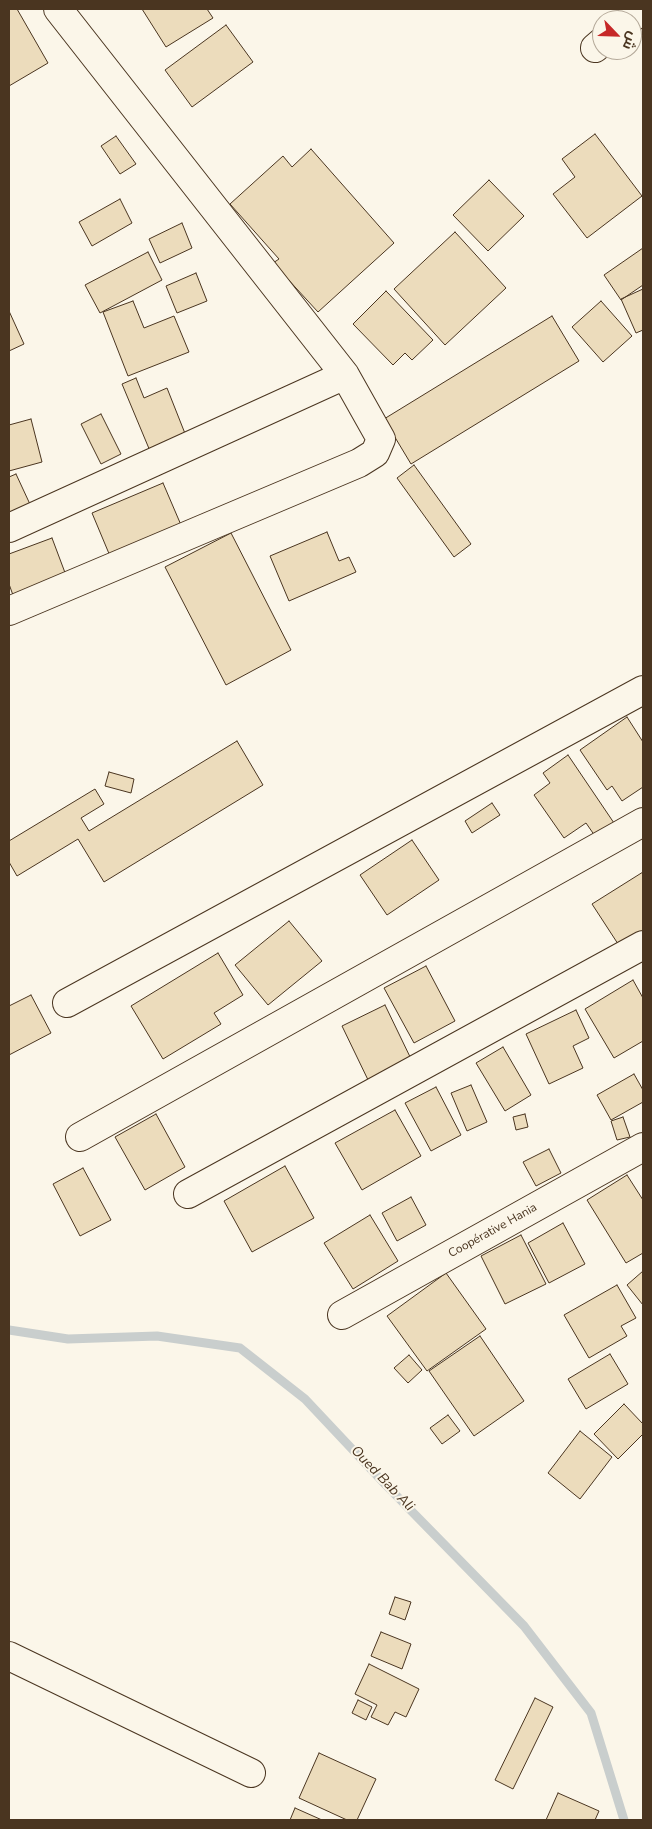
<!DOCTYPE html>
<meta charset="utf-8">
<style>
body{margin:0}
#map{position:relative;width:652px;height:1829px;overflow:hidden;background:#fbf6e9;font-family:"Nunito Sans",Cairo,sans-serif}
canvas{display:block}
.frame{position:absolute;inset:0;border:10px solid #4a3520;pointer-events:none}
.north{position:absolute;left:592px;top:10px;width:50px;height:50px;box-sizing:border-box;background:#fbf6e9;border:1px solid #b4a999;border-radius:50%;rotate:114deg;font-size:14px;font-weight:700;line-height:20px;text-align:center;color:#4a3520}
.north::after{content:'';display:block;margin:auto;width:18px;height:22px;background:#c62828;clip-path:polygon(50% 0,100% 100%,50% 72%,0 100%)}
</style>
<div id="map">
<canvas width="652" height="1829"></canvas>
<div class="frame"></div>
<div class="north">ش</div>
</div>
<script>
const context = document.querySelector('canvas').getContext('2d');
context.lineJoin = 'round';
function toPath(rows) {
  const path = new Path2D();
  for (const r of rows) {
    path.moveTo(r[0], r[1]);
    for (let i = 2; i < r.length; i += 2) path.lineTo(r[i], r[i + 1]);
  }
  return path;
}
function stroke(path, color, width, dash) {
  context.strokeStyle = color;
  context.lineWidth = width;
  context.lineCap = dash ? 'butt' : 'round';
  context.setLineDash(dash || []);
  context.stroke(path);
}
function fill(path, color) {
  context.fillStyle = color;
  context.fill(path, 'evenodd');
}
function drawText(font, color, halo, rows, align = 'center') {
  context.font = font + ' "Nunito Sans",sans-serif';
  context.lineWidth = 4;
  context.setLineDash([]);
  context.textBaseline = 'middle';
  context.strokeStyle = halo;
  context.fillStyle = color;
  for (const [text, x, y, turn = 0] of rows) {
    context.save();
    context.translate(x, y);
    context.rotate((+turn || 0) * Math.PI / 180);
    context.textAlign = isNaN(turn) ? turn : align;
    if (halo) context.strokeText(text, 0, 0);
    context.fillText(text, 0, 0);
    context.restore();
  }
}
const stream = toPath([
 [9,1330,68,1339,157,1336,240,1348,305,1399,384,1483,524,1626,591,1713,624,1820]
]);
const building = toPath([
 [9,9,17,9,48,63,9,86,9,9],
 [142,9,207,9,213,18,166,47,142,9],
 [226,25,253,62,192,107,165,70,226,25],
 [595,134,642,196,587,238,553,194,575,177,562,159,595,134],
 [116,136,136,164,120,174,101,146,116,136],
 [311,149,394,243,318,312,273,263,279,259,230,204,283,156,292,167,311,149],
 [489,180,524,216,488,251,453,215,489,180],
 [120,199,132,223,92,246,79,222,120,199],
 [182,223,192,248,160,263,149,239,182,223],
 [455,232,506,288,445,345,394,289,455,232],
 [643,248,643,285,621,300,604,275,643,248],
 [148,252,162,280,100,313,85,285,148,252],
 [196,273,207,301,177,313,166,286,196,273],
 [643,289,643,330,636,333,621,299,643,289],
 [386,291,433,340,412,360,405,353,393,365,353,324,386,291],
 [133,301,144,328,174,316,189,352,128,376,103,312,133,301],
 [601,301,632,336,603,362,572,327,601,301],
 [9,311,24,344,9,351,9,311],
 [552,316,579,361,411,464,384,419,552,316],
 [136,378,144,398,167,388,186,436,150,451,122,384,136,378],
 [101,414,121,454,101,464,81,424,101,414],
 [31,419,42,462,9,471,9,425,31,419],
 [414,465,471,544,454,557,397,478,414,465],
 [16,474,35,515,9,527,9,477,16,474],
 [163,483,181,525,110,556,92,513,163,483],
 [327,532,339,561,349,557,356,572,289,601,270,556,327,532],
 [231,533,291,650,226,685,165,567,231,533],
 [52,538,67,578,14,598,9,584,9,554,52,538],
 [627,717,643,742,643,787,622,801,612,786,607,790,580,750,627,717],
 [237,741,263,785,104,882,78,839,17,876,9,862,9,841,95,789,104,804,81,818,89,831,237,741],
 [568,755,614,823,595,836,586,823,564,838,534,795,550,783,543,773,568,755],
 [109,772,134,779,131,793,105,786,109,772],
 [492,803,500,815,472,833,465,821,492,803],
 [412,840,439,880,387,915,360,875,412,840],
 [643,872,643,932,620,947,592,904,643,872],
 [289,921,322,961,268,1005,235,965,289,921],
 [218,953,243,995,214,1013,221,1024,163,1059,131,1006,218,953],
 [426,966,455,1021,414,1043,384,988,426,966],
 [633,980,643,998,643,1041,614,1058,585,1009,633,980],
 [31,995,51,1033,9,1055,9,1006,31,995],
 [385,1005,413,1063,370,1084,342,1026,385,1005],
 [576,1010,589,1038,573,1046,583,1068,549,1084,526,1034,576,1010],
 [503,1047,531,1095,505,1111,476,1063,503,1047],
 [634,1074,643,1090,643,1102,611,1120,597,1095,634,1074],
 [471,1085,487,1122,467,1131,451,1093,471,1085],
 [436,1087,461,1135,431,1151,405,1103,436,1087],
 [395,1110,421,1156,362,1190,335,1143,395,1110],
 [156,1114,185,1167,145,1190,115,1137,156,1114],
 [525,1114,528,1127,516,1130,513,1117,525,1114],
 [623,1117,630,1137,617,1140,611,1121,623,1117],
 [549,1149,561,1173,536,1186,523,1162,549,1149],
 [285,1166,314,1218,252,1252,224,1201,285,1166],
 [83,1168,111,1220,80,1236,53,1184,83,1168],
 [627,1175,643,1200,643,1253,626,1263,587,1200,627,1175],
 [411,1197,426,1225,397,1241,382,1213,411,1197],
 [370,1215,398,1261,353,1289,324,1243,370,1215],
 [563,1223,585,1264,549,1283,528,1243,563,1223],
 [521,1235,546,1284,505,1304,481,1256,521,1235],
 [643,1271,643,1305,627,1285,643,1271],
 [446,1273,486,1329,427,1371,387,1316,446,1273],
 [617,1285,636,1318,621,1326,627,1336,589,1358,564,1315,617,1285],
 [480,1336,524,1401,474,1436,429,1371,480,1336],
 [610,1354,628,1384,586,1409,568,1379,610,1354],
 [409,1355,422,1370,408,1383,394,1368,409,1355],
 [624,1404,643,1424,643,1434,618,1459,594,1434,624,1404],
 [448,1415,460,1431,442,1444,430,1428,448,1415],
 [580,1431,612,1457,580,1499,548,1473,580,1431],
 [395,1597,411,1602,405,1620,389,1614,395,1597],
 [381,1632,411,1644,402,1669,371,1656,381,1632],
 [369,1664,419,1689,406,1717,395,1712,388,1725,371,1717,377,1705,355,1694,369,1664],
 [535,1698,553,1707,513,1789,495,1780,535,1698],
 [358,1700,372,1707,366,1720,352,1713,358,1700],
 [319,1753,376,1779,357,1820,347,1820,299,1798,319,1753],
 [558,1793,599,1811,595,1820,546,1820,558,1793],
 [295,1808,322,1820,290,1820,295,1808]
]);
const minor = toPath([
 [629,20,643,9],
 [595,48,602,42],
 [9,528,345,375],
 [9,611,359,463,375,453,381,439,345,375,58,9],
 [67,1003,643,690],
 [80,1137,643,822],
 [188,1194,643,945],
 [342,1315,643,1147],
 [9,1656,251,1773]
]);
const streetNames = [
 ["Coopérative Hania",493,1231,-29]
];
const waterNames = [
 ["Oued Bab Ali",382,1479,46]
];
stroke(stream, '#c9cecd', 9);
fill(building, '#ecdcbc');
stroke(building, '#4a3520', 1);
stroke(minor, '#4a3520', 30);
stroke(minor, '#fbf6e9', 28);
drawText('12px', '#4a3520', '#fbf6e9', streetNames);
drawText('italic 14px', '#4a3520', '#fbf6e9', waterNames);
</script>
